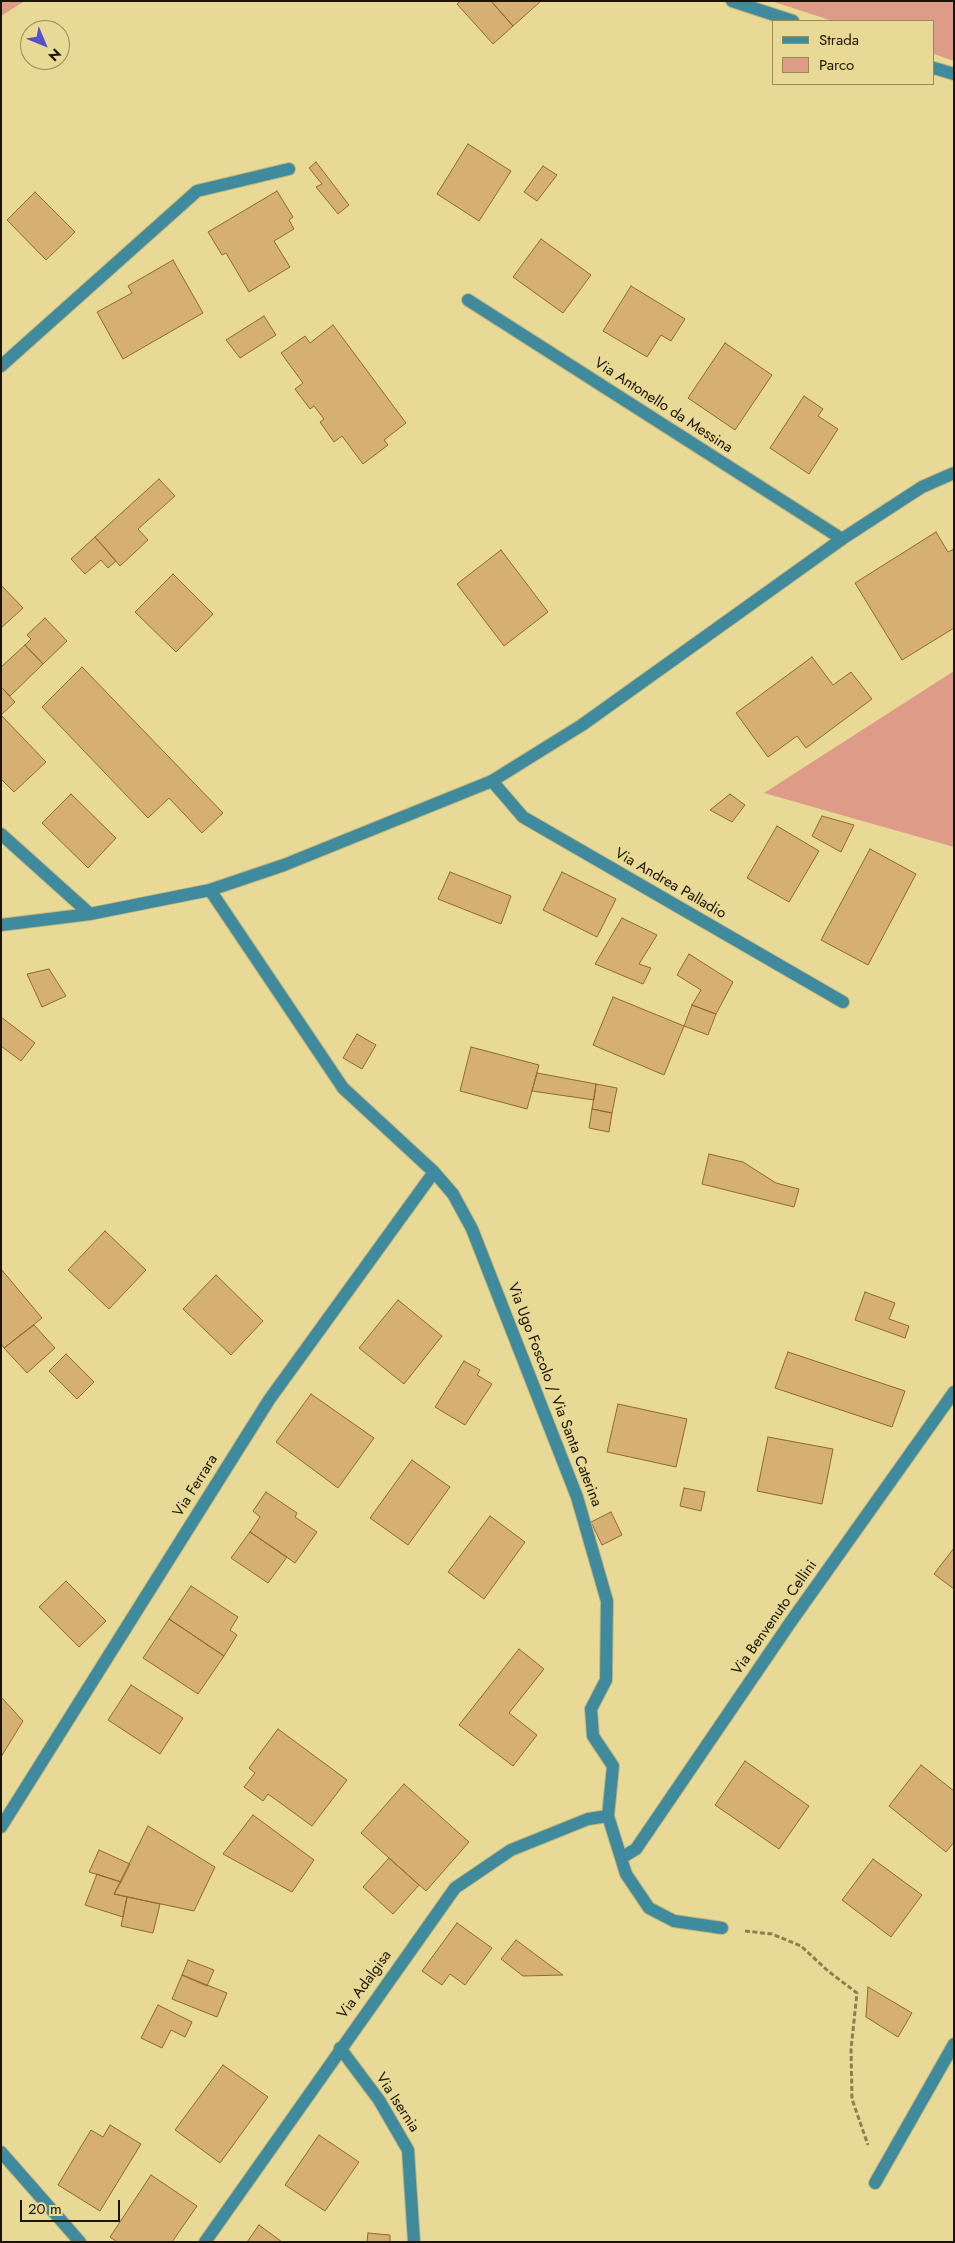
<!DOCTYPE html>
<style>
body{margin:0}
#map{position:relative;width:955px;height:2243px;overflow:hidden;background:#e8da96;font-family:Jost,sans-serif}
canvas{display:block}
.frame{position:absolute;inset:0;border:2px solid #1a1400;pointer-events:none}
.legend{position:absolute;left:772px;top:20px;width:162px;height:65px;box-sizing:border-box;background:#e8da96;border:1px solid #968b5a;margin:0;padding:6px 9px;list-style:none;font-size:15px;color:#1a1400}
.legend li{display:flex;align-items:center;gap:10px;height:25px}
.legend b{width:25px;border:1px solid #968b5a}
.north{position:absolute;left:20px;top:20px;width:50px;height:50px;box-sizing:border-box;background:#e8da96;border:1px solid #968b5a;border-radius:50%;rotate:135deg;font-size:14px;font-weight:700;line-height:20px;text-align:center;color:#1a1400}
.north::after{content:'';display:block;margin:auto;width:18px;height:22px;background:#5352c9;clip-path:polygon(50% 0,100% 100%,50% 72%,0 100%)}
.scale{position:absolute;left:20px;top:2200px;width:100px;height:22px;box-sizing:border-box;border:2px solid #1a1400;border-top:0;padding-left:6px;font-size:15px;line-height:18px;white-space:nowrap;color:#1a1400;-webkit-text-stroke:4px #e8da96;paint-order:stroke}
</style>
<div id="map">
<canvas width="955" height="2243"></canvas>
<div class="frame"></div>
<ul class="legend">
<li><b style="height:6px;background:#408a9e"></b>Strada</li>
<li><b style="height:14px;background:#de9c88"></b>Parco</li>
</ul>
<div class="north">N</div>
<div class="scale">20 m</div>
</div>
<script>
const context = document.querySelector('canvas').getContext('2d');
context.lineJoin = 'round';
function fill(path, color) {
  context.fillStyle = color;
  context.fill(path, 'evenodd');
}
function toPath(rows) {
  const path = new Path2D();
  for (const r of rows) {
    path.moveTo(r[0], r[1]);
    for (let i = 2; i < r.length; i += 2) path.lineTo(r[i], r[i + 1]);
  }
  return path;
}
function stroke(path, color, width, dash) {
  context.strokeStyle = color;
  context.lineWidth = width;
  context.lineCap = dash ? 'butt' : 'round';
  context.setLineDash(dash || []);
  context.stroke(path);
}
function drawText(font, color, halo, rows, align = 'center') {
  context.font = font + ' Jost,sans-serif';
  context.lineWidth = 5;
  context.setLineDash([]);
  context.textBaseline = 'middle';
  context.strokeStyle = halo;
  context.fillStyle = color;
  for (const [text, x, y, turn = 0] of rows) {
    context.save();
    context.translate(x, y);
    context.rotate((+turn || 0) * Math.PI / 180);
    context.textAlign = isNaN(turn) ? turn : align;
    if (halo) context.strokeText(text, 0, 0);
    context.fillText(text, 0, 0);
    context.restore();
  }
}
const green = toPath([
 [1,1,25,1,1,16],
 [771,1,954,1,954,61,934,54,934,21,833,21],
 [954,671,954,847,764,793]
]);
const building = toPath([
 [461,1,491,1,513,26,493,44,457,4,461,1],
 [491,1,541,1,513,26,491,1],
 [468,144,511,171,479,221,437,194,468,144],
 [316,162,349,205,338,214,316,187,322,184,309,168,316,162],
 [543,166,557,175,537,201,524,192,543,166],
 [277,191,293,217,289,220,294,229,274,241,290,267,249,292,226,253,222,255,208,232,277,191],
 [35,192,75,232,46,260,7,220,35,192],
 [541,239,591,275,563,313,513,277,541,239],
 [173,260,203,313,123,359,97,312,132,293,128,286,173,260],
 [631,286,685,319,671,341,661,335,647,357,603,331,631,286],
 [264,316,276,335,240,358,226,340,264,316],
 [333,325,406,423,384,440,388,445,363,464,342,436,334,442,320,422,324,419,314,406,310,409,295,389,303,383,281,353,305,336,310,343,333,325],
 [725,343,772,375,735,430,688,398,725,343],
 [804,396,823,409,818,416,838,429,809,474,770,448,804,396],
 [159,479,175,496,138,529,148,540,120,566,95,537,159,479],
 [936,532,948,552,954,549,954,628,902,660,855,583,936,532],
 [95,537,116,561,108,568,101,560,85,574,71,559,95,537],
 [501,550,548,612,504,646,457,584,501,550],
 [173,574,213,614,176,652,135,612,173,574],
 [1,585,23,608,1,628,1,585],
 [45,618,67,641,43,664,25,645,31,639,27,635,45,618],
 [25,645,43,664,10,696,1,687,1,667,25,645],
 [812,657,833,685,851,672,872,699,806,748,797,736,768,757,736,713,812,657],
 [82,667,223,813,202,833,169,798,148,818,42,707,82,667],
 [1,687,15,702,1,715,1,687],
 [1,715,46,762,14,792,1,779,1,715],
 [71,794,116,838,88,868,42,823,71,794],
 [730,794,745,805,732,822,710,810,730,794],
 [822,816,854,825,841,852,812,836,822,816],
 [777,826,819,851,789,902,747,878,777,826],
 [870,849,916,874,868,965,821,940,870,849],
 [450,872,511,896,501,924,438,899,450,872],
 [562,872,616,899,597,937,543,910,562,872],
 [622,918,657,935,639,964,651,968,643,984,595,964,622,918],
 [689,954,733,982,716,1014,692,1005,701,990,677,975,689,954],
 [49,969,66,996,42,1007,27,974,49,969],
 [613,997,684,1026,664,1075,593,1045,613,997],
 [692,1005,716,1014,708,1035,684,1026,692,1005],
 [1,1017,35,1043,21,1061,1,1046,1,1017],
 [357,1034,376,1045,362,1069,343,1058,357,1034],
 [471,1047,539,1065,527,1109,460,1091,471,1047],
 [537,1073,596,1084,594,1100,532,1091,537,1073],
 [596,1084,617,1088,612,1113,592,1109,596,1084],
 [592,1109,612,1113,609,1132,589,1128,592,1109],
 [709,1154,743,1162,776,1183,799,1189,794,1207,702,1184,709,1154],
 [105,1231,146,1270,109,1309,68,1270,105,1231],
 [1,1269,42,1318,4,1348,1,1344,1,1269],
 [216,1275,263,1321,231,1355,183,1309,216,1275],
 [865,1292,895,1303,889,1319,909,1326,905,1338,855,1320,865,1292],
 [398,1300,442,1336,404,1384,359,1348,398,1300],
 [34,1325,55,1348,27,1373,4,1348,34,1325],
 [788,1352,905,1391,892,1427,775,1388,788,1352],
 [66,1354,94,1382,77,1399,49,1371,66,1354],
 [464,1361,480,1370,477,1375,492,1384,465,1425,435,1407,464,1361],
 [311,1394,374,1438,338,1488,276,1442,311,1394],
 [618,1404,687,1419,676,1467,607,1452,618,1404],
 [768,1437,833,1449,822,1504,757,1491,768,1437],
 [412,1460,450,1487,408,1545,370,1518,412,1460],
 [684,1488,705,1492,701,1511,680,1506,684,1488],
 [266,1492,297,1513,295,1517,317,1532,295,1563,250,1532,260,1517,253,1511,266,1492],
 [611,1512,622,1535,602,1545,591,1522,611,1512],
 [490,1516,525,1542,484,1599,448,1572,490,1516],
 [250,1532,287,1557,268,1583,231,1558,250,1532],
 [954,1548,954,1589,934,1574,954,1548],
 [66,1581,106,1621,79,1647,39,1607,66,1581],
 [191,1586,238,1617,230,1630,237,1635,224,1656,169,1619,191,1586],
 [169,1619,224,1656,198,1694,143,1658,169,1619],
 [519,1649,544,1669,509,1713,537,1735,513,1766,459,1725,519,1649],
 [131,1685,183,1718,160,1754,108,1720,131,1685],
 [1,1697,23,1721,1,1757,1,1697],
 [278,1729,347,1780,312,1826,268,1794,263,1801,244,1787,255,1773,249,1768,278,1729],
 [745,1761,809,1806,779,1849,715,1805,745,1761],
 [921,1765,954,1791,954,1842,946,1852,889,1806,921,1765],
 [404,1784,469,1842,426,1891,361,1833,404,1784],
 [253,1815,314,1860,292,1892,223,1854,253,1815],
 [148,1826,215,1867,194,1911,114,1894,148,1826],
 [99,1850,130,1864,121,1882,89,1872,99,1850],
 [389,1858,419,1885,393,1914,363,1887,389,1858],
 [873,1859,922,1895,891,1937,842,1900,873,1859],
 [97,1874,121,1882,114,1894,127,1897,123,1917,85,1905,97,1874],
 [127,1897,160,1904,153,1933,121,1926,127,1897],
 [457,1923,492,1948,465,1985,450,1974,442,1985,422,1971,457,1923],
 [516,1940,563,1975,523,1976,501,1959,516,1940],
 [188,1960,214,1970,207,1986,182,1975,188,1960],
 [182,1975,227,1993,217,2017,172,1999,182,1975],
 [868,1987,912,2013,898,2037,866,2017,868,1987],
 [158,2005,192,2022,185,2037,171,2030,162,2048,141,2038,158,2005],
 [223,2065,268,2097,220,2163,175,2130,223,2065],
 [110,2125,141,2144,100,2211,58,2185,91,2130,103,2137,110,2125],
 [319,2135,359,2162,325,2211,285,2185,319,2135],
 [151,2175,197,2206,172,2242,117,2242,110,2237,151,2175],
 [259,2225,282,2242,247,2242,259,2225],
 [368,2233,390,2235,390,2242,367,2242,368,2233]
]);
const path = toPath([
 [745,1931,772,1934,801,1946,828,1971,857,1993,851,2049,852,2099,868,2145]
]);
const minor = toPath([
 [732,1,793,21],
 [934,68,954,74],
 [468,300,842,539],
 [1,366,197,191,289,169],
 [492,781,523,817,843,1002],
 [1,834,90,914],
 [210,890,343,1088,434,1172,453,1194,472,1229,577,1497,607,1601,606,1680,591,1709,593,1736,613,1766,608,1816,626,1874,649,1908,674,1921,722,1928],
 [1,925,90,914,210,890,284,865,492,781,582,725,842,539,922,487,954,473],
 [1,1827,269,1400,434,1172],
 [621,1858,636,1849,790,1623,954,1392],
 [340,2048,379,2100,408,2150,414,2242],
 [1,2152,80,2242],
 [875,2183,954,2044],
 [205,2242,455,1888,511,1850,588,1819,608,1816]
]);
const streetNames = [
 ["Via Antonello da Messina",663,406,33],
 ["Via Andrea Palladio",670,884,30],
 ["Via Ugo Foscolo / Via Santa Caterina",554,1395,69],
 ["Via Ferrara",196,1486,-58],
 ["Via Benvenuto Cellini",775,1618,-55],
 ["Via Adalgisa",365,1985,-54],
 ["Via Isernia",397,2103,57]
];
fill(green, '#de9c88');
fill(building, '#d5af74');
stroke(building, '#8d6a2f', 1);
stroke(minor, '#c3b67b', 14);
stroke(path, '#8a8052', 3, [5, 2.5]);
stroke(minor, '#408a9e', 12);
drawText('15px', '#1a1400', '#e8da96', streetNames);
</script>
